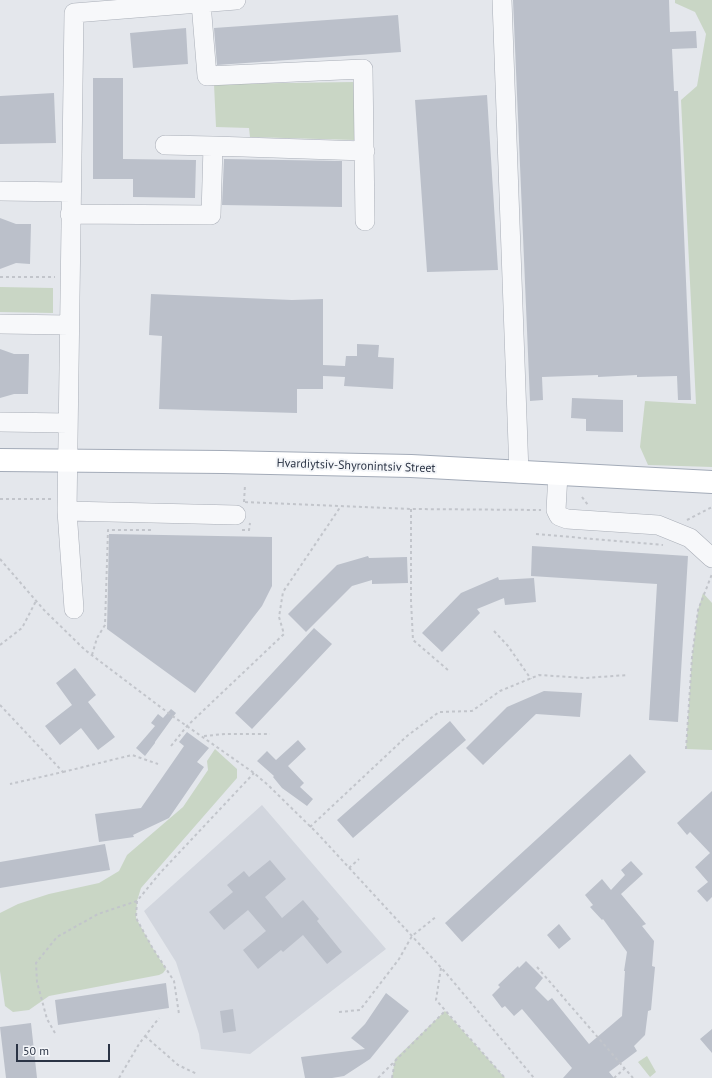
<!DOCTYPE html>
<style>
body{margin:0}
#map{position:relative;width:712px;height:1078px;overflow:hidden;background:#e4e7ec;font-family:"PT Sans",sans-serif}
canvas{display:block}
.scale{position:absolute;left:16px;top:1044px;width:94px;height:18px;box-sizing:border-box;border:2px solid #2b3445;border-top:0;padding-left:5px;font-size:12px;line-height:14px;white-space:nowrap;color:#2b3445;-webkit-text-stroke:3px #f4f6f9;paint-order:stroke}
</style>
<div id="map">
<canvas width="712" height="1078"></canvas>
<div class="scale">50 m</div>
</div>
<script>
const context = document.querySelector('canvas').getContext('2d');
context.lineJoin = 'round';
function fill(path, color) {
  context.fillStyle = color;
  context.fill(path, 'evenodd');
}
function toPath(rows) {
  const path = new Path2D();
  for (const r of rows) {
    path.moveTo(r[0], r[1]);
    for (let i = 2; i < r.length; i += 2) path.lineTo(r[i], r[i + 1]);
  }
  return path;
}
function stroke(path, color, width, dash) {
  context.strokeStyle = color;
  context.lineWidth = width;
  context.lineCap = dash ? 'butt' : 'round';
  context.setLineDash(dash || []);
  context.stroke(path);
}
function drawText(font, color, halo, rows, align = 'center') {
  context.font = font + ' "PT Sans",sans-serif';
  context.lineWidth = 4;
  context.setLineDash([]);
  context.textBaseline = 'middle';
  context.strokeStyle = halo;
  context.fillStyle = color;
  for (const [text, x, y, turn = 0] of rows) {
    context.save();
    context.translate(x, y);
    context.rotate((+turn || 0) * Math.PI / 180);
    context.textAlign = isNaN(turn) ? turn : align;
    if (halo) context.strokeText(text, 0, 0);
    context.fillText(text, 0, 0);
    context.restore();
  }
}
const built = toPath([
 [262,805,386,949,250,1054,201,1049,199,1034,176,962,144,911]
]);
const green = toPath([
 [675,0,712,0,712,467,648,465,640,447,645,401,696,404,681,100,697,86,706,34,695,12,675,3],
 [355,82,355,140,250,137,249,128,216,127,214,84],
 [0,287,53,288,53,313,0,312],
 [703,593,712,603,712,750,686,749,692,657,698,610],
 [215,749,237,769,237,778,141,888,137,901,136,918,152,947,166,969,163,973,159,975,49,996,29,1010,13,1012,5,1006,0,971,0,913,18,904,49,894,99,883,119,871,127,855,183,807,208,770,207,761],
 [445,1011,489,1060,505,1078,392,1078,395,1059],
 [647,1056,656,1072,650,1077,638,1062]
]);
const building = toPath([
 [513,0,669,0,670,32,696,31,697,48,672,49,674,91,678,91,691,400,678,400,677,376,637,377,637,375,598,377,598,375,542,377,543,400,530,401],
 [398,15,401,52,217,65,214,28],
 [186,28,188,64,133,68,130,33],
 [93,78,123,78,123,159,196,160,195,198,133,197,133,179,93,179],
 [54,93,56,143,0,144,0,96],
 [487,95,498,270,427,272,415,100],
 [224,159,342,161,342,207,222,205],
 [0,218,16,224,31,224,30,264,16,263,0,269],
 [151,294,292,300,323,299,323,365,345,366,346,356,357,356,357,344,379,345,378,357,394,358,393,389,344,386,345,377,323,376,323,389,297,389,297,413,159,409,162,336,149,335],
 [0,349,14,354,29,354,28,394,14,394,0,398],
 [572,398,623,400,623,432,586,431,586,419,571,418],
 [109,534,272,537,272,586,262,606,195,693,107,629],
 [532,546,688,556,678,722,649,720,657,584,531,576],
 [368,556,369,558,407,557,408,583,372,584,372,580,352,586,306,632,288,614,337,565],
 [498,577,499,580,534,578,536,602,505,605,504,598,477,609,480,613,442,652,422,633,461,593],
 [314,628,332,644,252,729,235,713],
 [75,668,96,695,88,702,115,737,98,750,81,728,60,745,45,726,72,705,56,683],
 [544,691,582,693,580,717,536,714,483,765,466,748,507,707],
 [171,709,176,713,155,742,155,743,145,756,136,748,155,726,151,723,158,714,163,718],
 [450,721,466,740,353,838,337,820],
 [187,732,209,748,197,762,204,767,169,818,133,835,134,837,99,842,95,814,141,808,184,746,179,742],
 [298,740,306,749,288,766,304,783,300,787,313,799,307,806,282,788,273,777,274,776,257,761,267,751,276,760],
 [630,754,646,772,462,942,445,923],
 [712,791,712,897,707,902,697,891,708,882,695,867,710,853,690,832,687,835,677,823],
 [105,844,110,870,0,888,0,862],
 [270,860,286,879,265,897,282,918,303,900,319,919,317,921,342,952,327,964,303,935,283,952,281,950,258,969,243,950,266,931,248,910,224,930,209,912,233,892,227,885,244,871,249,877],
 [631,861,643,874,621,894,646,924,642,926,654,941,652,966,655,967,651,1010,648,1011,645,1035,634,1046,637,1051,609,1072,614,1078,563,1078,572,1068,522,1009,514,1016,505,1006,502,1008,492,995,500,987,498,985,518,966,519,968,526,961,543,978,535,988,548,1001,552,998,589,1044,622,1016,625,971,624,971,627,952,603,919,602,920,590,907,593,905,585,895,602,879,611,890,625,875,621,870],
 [559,924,571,939,559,949,547,935],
 [166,983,169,1008,58,1025,55,1000],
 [386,993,409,1011,370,1059,344,1076,332,1078,305,1078,301,1057,365,1049,351,1038,365,1024],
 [233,1009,236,1031,223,1033,220,1011],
 [31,1023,37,1078,6,1078,0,1027],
 [712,1029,712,1053,700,1039]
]);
const path = toPath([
 [0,277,55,277],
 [582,497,588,505],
 [0,499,53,499],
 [244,502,245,485],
 [245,502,411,509,541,510],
 [411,509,411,601,413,640,448,670],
 [687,520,712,507],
 [242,530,249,530,250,523],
 [536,534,663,545],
 [0,559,44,610,85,650,171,715,254,773,269,786,318,834,446,973,534,1078],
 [494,631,508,646,531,679],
 [0,645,22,628,36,601],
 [92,655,97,638,105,625,108,530,152,530],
 [0,705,63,772,10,784],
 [204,736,225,734,270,734],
 [171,746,187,726,284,634,279,617,283,592,341,506],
 [686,749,692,657,698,610,712,574],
 [63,772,132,755,158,764],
 [310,827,407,736,439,712,472,711,500,691,539,675,585,678,628,675],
 [349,868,359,859],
 [137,901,136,918,152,947,174,981,179,1014],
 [537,967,633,1078],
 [441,968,436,1000,505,1078],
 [339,1012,360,1010,399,959,412,936,437,916],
 [55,1033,47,1019,37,982,36,963,57,937,98,914,137,901,160,873,254,773],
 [145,1036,178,1065,197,1074],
 [119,1078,139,1044,159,1018],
 [378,1078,445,1011],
 [392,1078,395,1061],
 [614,1078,624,1069]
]);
const minor = toPath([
 [502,0,519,473],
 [201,3,207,76,363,69,365,221],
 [165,145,213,146],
 [0,191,71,192],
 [70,214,211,215,213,146,365,151],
 [0,324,69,325],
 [0,422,68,423],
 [558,474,556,510,559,516,567,519,658,525,690,538,712,558],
 [67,511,236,515],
 [74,609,67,511,74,13,236,0]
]);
const major = toPath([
 [0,460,223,462,411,466,712,482]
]);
const streetNames = [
 ["Hvardiytsiv-Shyronintsiv Street",356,466,2]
];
fill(built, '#d2d6de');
fill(green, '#c9d6c5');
fill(building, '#bbc0ca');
stroke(minor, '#a9aeb7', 20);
stroke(major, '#a3abb8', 24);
stroke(path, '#c2c5cb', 2, [3, 3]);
stroke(minor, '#f7f8fa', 19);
stroke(major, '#fff', 22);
drawText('12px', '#2b3445', '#f4f6f9', streetNames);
</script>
